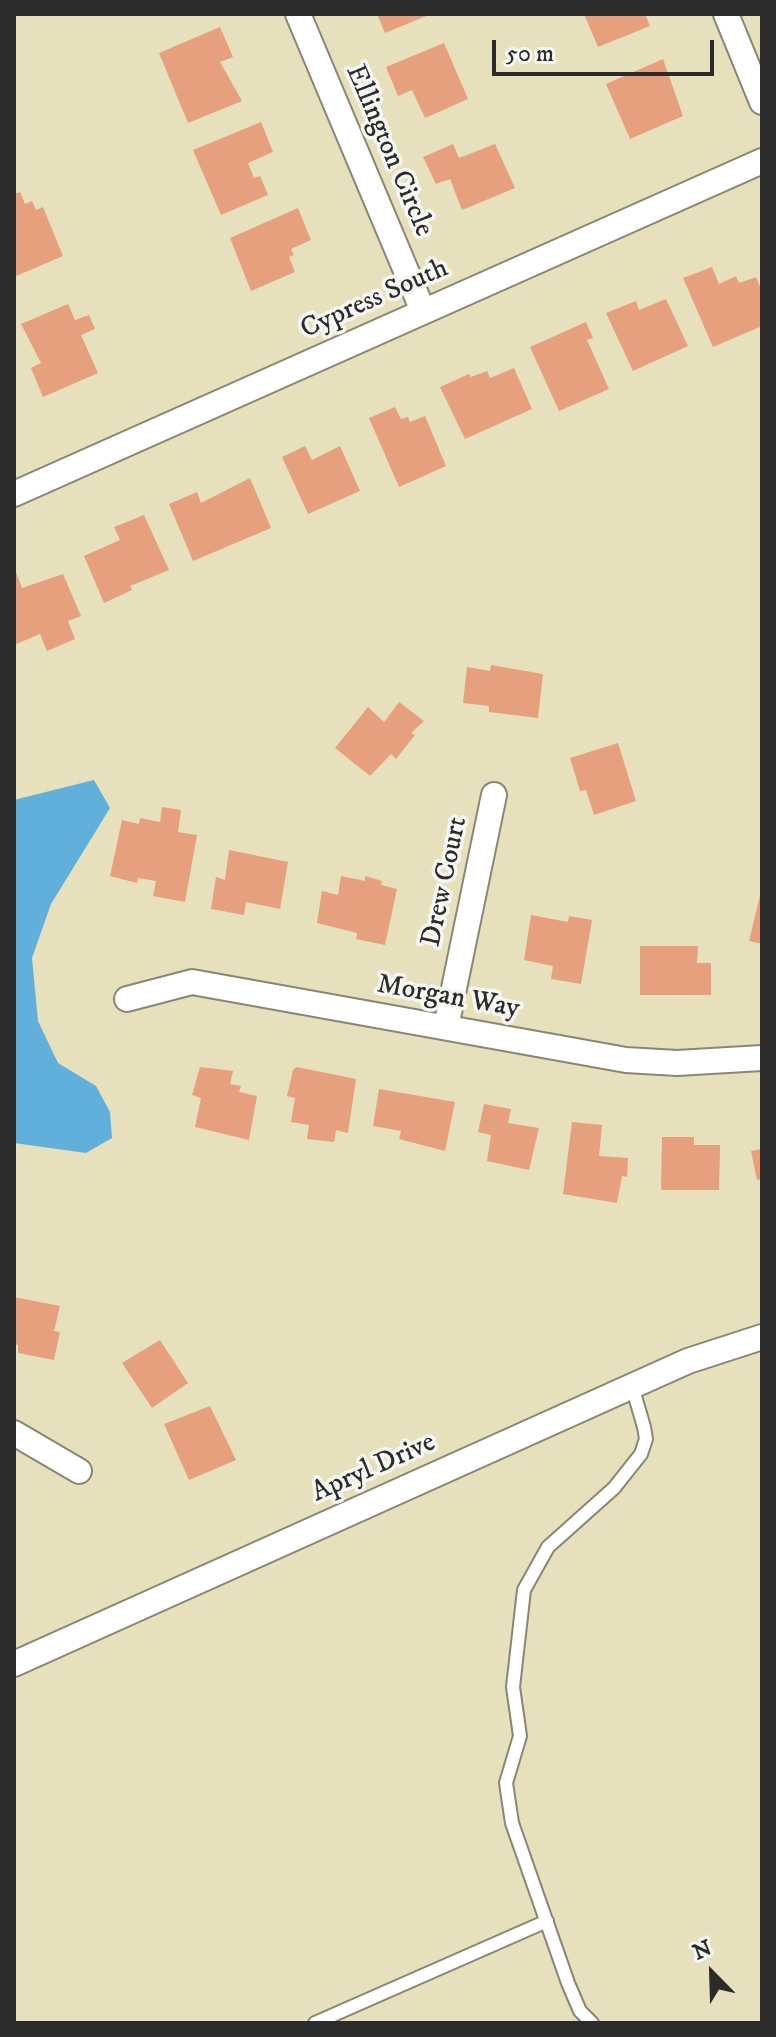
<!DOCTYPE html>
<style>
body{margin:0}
#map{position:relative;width:776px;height:2037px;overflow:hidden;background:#e7e0bc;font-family:"IM FELL DW Pica",serif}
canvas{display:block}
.frame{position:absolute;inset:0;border:16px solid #2b2b2b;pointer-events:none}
.north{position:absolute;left:672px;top:1933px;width:80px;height:80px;-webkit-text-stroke:6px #f6f6f2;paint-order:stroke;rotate:337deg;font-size:22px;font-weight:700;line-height:32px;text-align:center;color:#2b2b2b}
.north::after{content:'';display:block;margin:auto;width:28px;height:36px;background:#2b2b2b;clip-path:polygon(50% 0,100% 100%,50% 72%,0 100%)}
.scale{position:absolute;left:492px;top:40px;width:222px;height:36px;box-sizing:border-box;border:4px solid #2b2b2b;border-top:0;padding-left:10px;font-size:24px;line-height:28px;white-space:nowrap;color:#2b2b2b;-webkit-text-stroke:6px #f6f6f2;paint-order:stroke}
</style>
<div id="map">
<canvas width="776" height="2037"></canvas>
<div class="frame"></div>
<div class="north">N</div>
<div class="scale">50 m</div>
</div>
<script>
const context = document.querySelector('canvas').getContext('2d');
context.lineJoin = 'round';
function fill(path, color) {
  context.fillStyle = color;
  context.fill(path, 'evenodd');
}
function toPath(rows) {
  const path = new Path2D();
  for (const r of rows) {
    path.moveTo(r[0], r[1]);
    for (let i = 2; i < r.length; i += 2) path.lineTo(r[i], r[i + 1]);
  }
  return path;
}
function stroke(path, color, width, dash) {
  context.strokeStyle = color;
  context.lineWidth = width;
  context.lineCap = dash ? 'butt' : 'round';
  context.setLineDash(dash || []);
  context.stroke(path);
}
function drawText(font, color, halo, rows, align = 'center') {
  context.font = font + ' "IM FELL DW Pica",serif';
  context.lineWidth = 7;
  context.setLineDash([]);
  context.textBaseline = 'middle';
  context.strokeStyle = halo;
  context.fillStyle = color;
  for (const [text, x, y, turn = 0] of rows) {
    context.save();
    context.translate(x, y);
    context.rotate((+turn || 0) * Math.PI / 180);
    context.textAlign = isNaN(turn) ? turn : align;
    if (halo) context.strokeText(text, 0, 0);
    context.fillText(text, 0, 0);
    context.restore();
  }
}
const water = toPath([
 [94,780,110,808,51,904,32,958,38,1021,58,1063,96,1086,110,1112,112,1138,86,1153,14,1143,14,800]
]);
const building = toPath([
 [377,14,431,14,385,33],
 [584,14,645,14,650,26,598,47],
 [220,27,233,57,220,62,242,101,188,123,159,53],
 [444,43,468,99,425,118,412,90,398,96,386,67],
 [663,59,683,116,630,139,606,84],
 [261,122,273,152,248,163,254,178,260,176,268,195,221,215,193,150],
 [453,144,459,158,495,144,515,188,462,210,450,179,436,184,423,157],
 [20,192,25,204,32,201,36,210,43,207,63,256,14,277,14,194],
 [298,208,311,240,291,249,294,255,289,257,295,272,251,291,230,238],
 [712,267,719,284,736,276,739,283,756,277,762,291,762,326,713,347,683,278],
 [666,299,688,346,633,371,606,313,636,301,639,310],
 [68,304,75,320,89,315,95,329,81,335,98,373,43,397,31,368,41,363,21,324],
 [586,322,593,338,587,340,609,389,559,411,530,347],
 [514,368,532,409,465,439,440,387,469,374,471,377,487,371,490,378],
 [395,407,401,419,408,417,410,422,425,416,446,466,399,487,369,418],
 [305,446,312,460,340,446,360,491,308,514,282,457],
 [250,478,271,528,193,561,169,504,197,492,201,503],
 [144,515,169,570,130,586,132,590,104,603,84,556,120,540,114,527],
 [14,567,22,588,63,574,81,616,68,621,75,639,47,651,40,634,14,645],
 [491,665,543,674,538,718,489,712,489,706,463,703,467,667,490,671],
 [399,702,424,721,411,733,415,735,396,759,391,754,370,776,335,748,368,707,384,722],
 [618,743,636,801,594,815,586,790,580,791,570,758],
 [162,807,181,810,178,832,197,835,185,902,153,896,156,881,138,878,137,883,110,876,122,820,139,824,140,818,160,822],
 [229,850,288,862,280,909,246,902,244,915,211,909,216,877,225,880],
 [341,876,365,881,365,876,382,881,381,885,397,889,385,945,356,939,357,933,317,923,322,891,338,895],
 [762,887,762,944,749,941],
 [531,915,568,922,569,916,592,920,581,984,551,979,553,966,524,960],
 [640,946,698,946,697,963,711,963,711,995,640,995],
 [200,1067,233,1071,230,1084,241,1086,239,1092,257,1096,249,1140,195,1127,201,1098,192,1095],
 [297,1067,356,1079,348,1133,336,1130,334,1142,307,1139,309,1125,291,1122,295,1098,287,1096,293,1070],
 [379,1089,455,1102,445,1151,399,1139,401,1131,373,1126],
 [484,1104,511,1109,508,1123,539,1128,529,1170,487,1161,491,1135,478,1132],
 [572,1122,602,1125,599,1156,628,1158,627,1177,622,1176,617,1203,563,1194],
 [662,1137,694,1137,694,1145,720,1145,719,1190,661,1190],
 [762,1149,762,1179,757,1180,751,1151],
 [14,1297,60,1306,54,1331,60,1332,54,1360,18,1353,18,1345,14,1344],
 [160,1340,188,1383,152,1408,122,1363],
 [210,1406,236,1460,189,1480,164,1424]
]);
const service = toPath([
 [315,2023,547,1921],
 [592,2023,580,2011,568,1983,512,1823,506,1783,520,1736,513,1687,524,1590,548,1547,614,1488,641,1454,646,1439,644,1427,632,1386]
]);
const minor = toPath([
 [298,14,423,311],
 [726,14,762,102],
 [14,494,762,161],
 [127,999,192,982,626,1060,677,1063,762,1058],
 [446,1027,494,795],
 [14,1433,79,1471],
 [14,1664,688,1361,762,1337]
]);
const streetNames = [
 ["Ellington Circle",388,151,67],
 ["Cypress South",375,300,-24],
 ["Drew Court",446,882,-78],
 ["Morgan Way",448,998,10],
 ["Apryl Drive",374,1469,-24]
];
fill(water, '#61afdb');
fill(building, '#e6a07e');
stroke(service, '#898674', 16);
stroke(minor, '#898674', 28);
stroke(service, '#fff', 12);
stroke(minor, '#fff', 24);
drawText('28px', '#2b2b2b', '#f6f6f2', streetNames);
</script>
